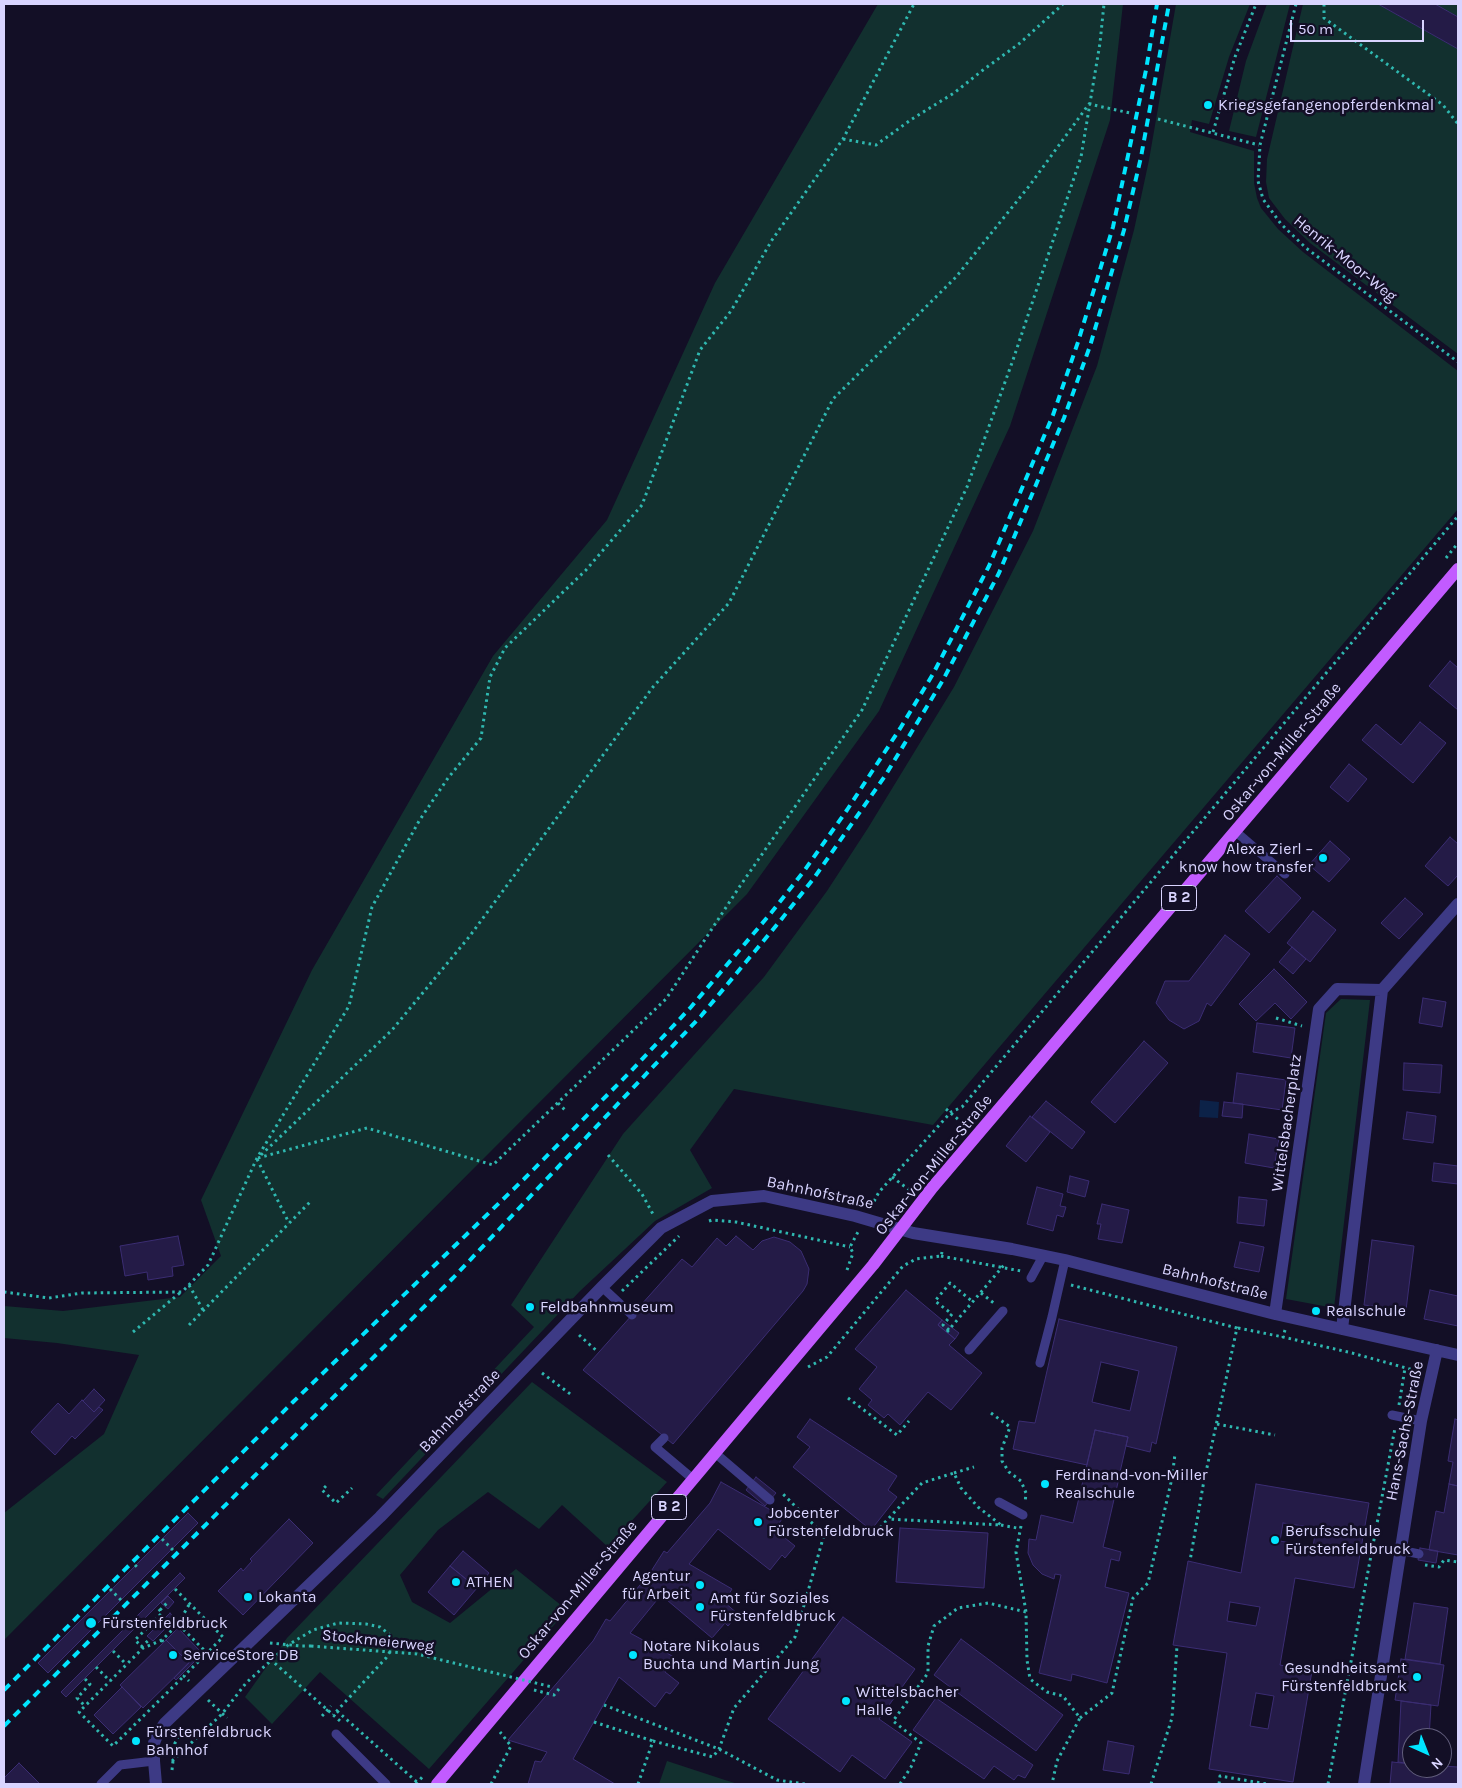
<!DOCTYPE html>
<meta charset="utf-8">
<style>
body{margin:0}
#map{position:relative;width:1462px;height:1788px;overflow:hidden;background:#130f26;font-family:Karla,sans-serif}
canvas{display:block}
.frame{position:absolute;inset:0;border:5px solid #d9d4ff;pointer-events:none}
.north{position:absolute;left:1402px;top:1728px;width:50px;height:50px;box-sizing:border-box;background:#130f26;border:1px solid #625e7d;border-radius:50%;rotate:136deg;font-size:14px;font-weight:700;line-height:20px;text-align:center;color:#d9d4ff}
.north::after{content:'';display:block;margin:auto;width:18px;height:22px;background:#00e5ff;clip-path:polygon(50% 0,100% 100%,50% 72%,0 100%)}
.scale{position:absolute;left:1290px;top:20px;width:134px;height:22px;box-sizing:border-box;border:2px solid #d9d4ff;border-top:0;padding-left:6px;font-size:15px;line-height:18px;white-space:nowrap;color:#d9d4ff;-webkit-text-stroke:4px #130f26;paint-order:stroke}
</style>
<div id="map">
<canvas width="1462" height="1788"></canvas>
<div class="frame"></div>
<div class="north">N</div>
<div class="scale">50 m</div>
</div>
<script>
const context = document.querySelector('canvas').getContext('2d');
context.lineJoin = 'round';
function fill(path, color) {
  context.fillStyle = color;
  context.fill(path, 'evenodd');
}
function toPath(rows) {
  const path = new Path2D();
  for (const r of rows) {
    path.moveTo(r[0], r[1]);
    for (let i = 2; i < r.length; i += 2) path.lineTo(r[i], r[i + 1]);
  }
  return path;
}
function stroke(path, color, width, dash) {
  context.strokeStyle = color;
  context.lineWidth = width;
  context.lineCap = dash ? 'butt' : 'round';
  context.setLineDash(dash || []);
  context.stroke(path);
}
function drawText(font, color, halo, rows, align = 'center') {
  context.font = font + ' Karla,sans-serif';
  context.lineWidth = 5;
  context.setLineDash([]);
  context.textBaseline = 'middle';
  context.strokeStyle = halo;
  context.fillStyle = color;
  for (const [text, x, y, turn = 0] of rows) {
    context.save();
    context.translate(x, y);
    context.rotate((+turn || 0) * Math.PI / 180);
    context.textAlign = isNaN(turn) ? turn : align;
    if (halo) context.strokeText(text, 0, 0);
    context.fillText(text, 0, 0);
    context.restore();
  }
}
const green = toPath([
 [878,4,1123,4,1110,120,1010,426,879,711,747,894,4,1640,4,1513,104,1434,139,1355,57,1343,4,1338,4,1306,63,1311,180,1297,221,1256,201,1200,312,970,493,656,607,520,715,283],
 [1176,4,1250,4,1229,57,1209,124,1192,120,1190,132,1254,151,1254,183,1257,198,1261,208,1278,229,1303,252,1458,371,1458,509,933,1125,734,1089,690,1150,712,1188,655,1221,580,1291,383,1499,376,1495,534,1327,511,1305,623,1134,764,977,827,891,868,828,954,687,1033,531,1097,366,1134,230,1149,160],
 [1267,4,1290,4,1256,137,1229,131,1246,61],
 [1303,4,1378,4,1458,49,1458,354,1310,243,1285,219,1269,198,1266,182,1267,159],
 [1435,4,1458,4,1458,17],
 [1341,999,1370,1000,1334,1308,1286,1299,1326,1013],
 [532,1382,667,1482,608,1547,562,1505,539,1529,488,1492,438,1530,400,1575,412,1602,450,1623,516,1569,567,1610,429,1769,320,1672,272,1724,245,1697,287,1638],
 [667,1761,725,1780,738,1784,659,1784]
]);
const water = toPath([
 [1200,1100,1219,1102,1218,1118,1199,1117]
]);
const building = toPath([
 [1378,4,1435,4,1458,17,1458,49,1378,4],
 [1450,661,1458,668,1458,710,1429,686,1450,661],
 [1420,722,1446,743,1413,783,1362,740,1376,724,1401,745,1420,722],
 [1349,764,1367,779,1348,802,1330,787,1349,764],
 [1450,837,1458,844,1458,875,1448,886,1425,866,1450,837],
 [1330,841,1350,859,1329,882,1309,865,1330,841],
 [1277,876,1301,898,1269,933,1245,911,1277,876],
 [1405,898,1423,914,1399,939,1381,923,1405,898],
 [1313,911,1336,930,1310,962,1287,943,1313,911],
 [1225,935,1250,954,1211,1006,1207,1003,1199,1021,1184,1029,1169,1020,1156,1003,1165,981,1189,981,1225,935],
 [1292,947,1306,959,1293,974,1279,962,1292,947],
 [1274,969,1307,1002,1291,1019,1275,1003,1256,1021,1239,1004,1274,969],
 [1423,998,1446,1002,1442,1027,1419,1023,1423,998],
 [1257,1023,1295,1028,1291,1058,1253,1052,1257,1023],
 [1144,1041,1168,1063,1115,1123,1091,1102,1144,1041],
 [1404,1063,1442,1065,1440,1093,1403,1090,1404,1063],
 [1237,1073,1286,1080,1282,1110,1233,1103,1237,1073],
 [1046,1101,1085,1132,1072,1149,1032,1117,1046,1101],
 [1224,1102,1243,1104,1242,1118,1222,1116,1224,1102],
 [1407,1112,1436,1116,1433,1143,1403,1139,1407,1112],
 [1030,1116,1050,1132,1026,1162,1006,1146,1030,1116],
 [1249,1134,1279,1139,1274,1168,1245,1163,1249,1134],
 [1434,1163,1458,1166,1458,1184,1432,1181,1434,1163],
 [1070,1176,1089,1181,1085,1197,1067,1192,1070,1176],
 [1037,1187,1063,1194,1060,1206,1066,1207,1063,1217,1057,1215,1053,1231,1027,1224,1037,1187],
 [1239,1197,1267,1200,1264,1226,1237,1223,1239,1197],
 [1102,1204,1129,1210,1122,1243,1098,1239,1101,1224,1097,1224,1102,1204],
 [178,1236,184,1265,172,1267,173,1276,148,1280,147,1272,125,1276,120,1246,178,1236],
 [736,1236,753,1250,762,1241,774,1237,790,1242,801,1251,809,1269,807,1284,803,1291,673,1444,583,1370,682,1259,692,1267,717,1238,726,1246,736,1236],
 [1372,1240,1414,1246,1406,1310,1364,1305,1372,1240],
 [1240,1242,1264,1247,1259,1272,1234,1267,1240,1242],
 [906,1290,942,1320,938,1325,955,1339,949,1345,982,1373,951,1410,928,1392,900,1425,888,1414,884,1418,868,1405,872,1400,859,1389,877,1367,855,1349,906,1290],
 [1430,1290,1458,1296,1458,1326,1424,1319,1430,1290],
 [1059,1319,1177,1347,1156,1444,1152,1442,1150,1452,1126,1446,1128,1437,1095,1430,1087,1465,1013,1449,1019,1421,1035,1423,1059,1319],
 [1101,1362,1139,1371,1130,1411,1092,1402,1101,1362],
 [942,1320,959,1333,955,1339,938,1325,942,1320],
 [94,1389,105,1400,94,1412,83,1401,94,1389],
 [82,1400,94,1412,99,1407,103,1410,75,1439,72,1436,55,1455,31,1432,58,1403,69,1414,82,1400],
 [810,1419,897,1476,888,1490,897,1497,871,1530,793,1467,810,1447,797,1437,810,1419],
 [1455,1419,1458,1420,1458,1486,1449,1484,1453,1462,1448,1461,1455,1419],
 [1095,1430,1128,1437,1120,1472,1128,1473,1126,1480,1119,1478,1103,1547,1121,1552,1119,1561,1111,1559,1105,1587,1129,1593,1107,1683,1072,1674,1071,1681,1039,1673,1061,1575,1055,1574,1054,1579,1042,1574,1033,1565,1028,1553,1029,1539,1036,1540,1041,1515,1073,1523,1095,1430],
 [756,1477,776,1493,765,1506,746,1490,756,1477],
 [721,1482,783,1517,775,1530,795,1546,785,1558,782,1555,770,1570,718,1529,689,1564,732,1589,724,1602,738,1614,728,1626,725,1623,712,1638,661,1595,630,1633,674,1657,665,1672,679,1683,670,1694,666,1692,655,1707,619,1677,573,1759,615,1784,528,1784,535,1761,541,1762,547,1752,508,1740,593,1641,606,1619,610,1621,650,1573,664,1551,667,1553,710,1503,721,1482],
 [1256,1484,1369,1503,1354,1588,1295,1578,1280,1665,1312,1671,1293,1782,1209,1769,1227,1653,1173,1645,1188,1561,1241,1573,1256,1484],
 [1283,1523,1316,1528,1313,1547,1280,1541,1283,1523],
 [1230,1602,1260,1607,1256,1626,1227,1621,1230,1602],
 [1256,1693,1274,1696,1268,1729,1250,1726,1256,1693],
 [1449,1484,1458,1486,1458,1555,1429,1550,1436,1511,1444,1513,1449,1484],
 [188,1513,198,1523,48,1673,38,1663,188,1513],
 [289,1519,313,1543,243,1615,218,1591,241,1568,243,1571,252,1561,250,1559,289,1519],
 [900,1528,988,1533,984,1588,896,1582,900,1528],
 [1420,1548,1438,1551,1436,1563,1418,1560,1420,1548],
 [463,1551,489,1573,477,1588,450,1566,463,1551],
 [450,1566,477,1588,454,1615,428,1592,450,1566],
 [180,1573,185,1578,66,1697,61,1692,180,1573],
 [168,1596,174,1602,168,1609,161,1603,168,1596],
 [1414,1603,1448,1608,1440,1664,1405,1659,1414,1603],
 [170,1613,175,1619,153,1641,147,1636,170,1613],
 [843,1617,915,1669,879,1719,912,1742,885,1779,852,1755,840,1772,768,1719,843,1617],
 [178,1628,200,1651,189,1663,166,1640,178,1628],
 [961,1639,1063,1715,1036,1751,934,1675,961,1639],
 [166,1640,189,1663,143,1708,120,1685,166,1640],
 [200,1651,203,1653,176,1680,174,1678,200,1651],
 [1401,1659,1444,1665,1438,1706,1395,1700,1401,1659],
 [122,1687,141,1707,113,1734,94,1715,122,1687],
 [936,1698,1033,1765,1025,1778,1018,1775,1014,1780,994,1766,984,1779,913,1730,936,1698],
 [1401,1701,1431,1705,1429,1738,1412,1738,1412,1764,1398,1762,1401,1701],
 [1108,1741,1134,1746,1129,1774,1103,1770,1108,1741],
 [1392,1762,1412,1764,1412,1768,1442,1768,1442,1766,1458,1767,1458,1784,1390,1784,1392,1762],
 [19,1763,40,1784,4,1784,4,1778,19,1763]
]);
const path = toPath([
 [1296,4,1260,145,1258,181,1263,199,1281,224,1306,248,1458,362],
 [1324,4,1324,18,1443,105,1458,124],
 [1158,119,1259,145],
 [1213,132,1235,57,1256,4],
 [843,139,876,145,912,119,954,93,983,70,1020,43,1063,4],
 [1446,558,1458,543],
 [1276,1018,1302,1026],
 [558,1103,567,1112],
 [946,1109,966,1126],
 [261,1155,392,1030,469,937,653,687,729,603,833,399,956,277,1030,185,1089,104,1130,113],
 [608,1155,642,1194,654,1216],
 [258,1158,367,1128,493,1165,666,999,740,886,862,710,967,487,1013,360,1081,157,1100,43,1104,4],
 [257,1159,289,1223],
 [892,1177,912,1192],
 [871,1207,879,1192,951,1112,962,1107,1458,516],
 [709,1221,712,1220,736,1222,850,1247],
 [941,1256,1021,1271],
 [847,1270,853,1253,850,1247,859,1230],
 [189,1285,203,1310],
 [1071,1285,1237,1328,1203,1486,1190,1561],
 [622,1291,679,1236],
 [4,1292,49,1298,82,1293,182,1292,208,1265,257,1158,349,1006,372,907,419,821,448,778,481,738,490,677,505,648,586,570,642,505,700,350,731,311,772,240,843,139,914,4],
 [981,1293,995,1304],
 [189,1325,310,1202],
 [1238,1328,1283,1337],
 [949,1330,943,1325,952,1314,935,1301,950,1283,973,1302],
 [1285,1330,1283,1337,1352,1353,1417,1371],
 [133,1332,181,1292],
 [947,1332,1004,1265],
 [579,1335,598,1352],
 [808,1367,827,1357,903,1266,916,1259,941,1256,942,1252],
 [542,1373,573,1396],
 [848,1398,897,1435,909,1421],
 [1399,1405,1405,1368],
 [991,1413,1010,1427,1002,1448,1002,1461,1009,1472,1021,1481,1026,1493,1025,1503],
 [1217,1424,1275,1435],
 [954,1473,974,1467],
 [326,1486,322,1490,336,1503,352,1488],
 [1001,1525,1017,1528],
 [1021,1526,1016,1552,1026,1612,1027,1660,1030,1679,1047,1692,1063,1696,1080,1718,1057,1761,1052,1784],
 [824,1535,875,1533,888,1519,922,1483,954,1473,961,1488,978,1507,1001,1525,888,1519],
 [162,1539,173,1550],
 [135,1565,139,1569],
 [1425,1565,1439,1567,1444,1560,1458,1562],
 [110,1589,122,1601],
 [175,1589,223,1637,207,1653],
 [160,1610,168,1602],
 [178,1624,190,1603],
 [162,1640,143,1648,79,1712,113,1746,184,1676],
 [163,1642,162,1640,178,1624,207,1653,184,1676,189,1681],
 [270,1643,301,1646,311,1646],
 [141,1647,150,1639],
 [143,1648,135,1640,162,1613,157,1607],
 [113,1651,126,1664],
 [270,1659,340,1721],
 [96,1667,110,1681],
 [85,1679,90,1684,77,1698,85,1706],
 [534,1690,554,1695,559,1689],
 [208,1700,227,1718],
 [604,1705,719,1749,777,1780,805,1784],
 [337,1711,418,1783],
 [322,1716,331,1706],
 [1080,1718,1112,1693,1133,1598,1148,1583,1172,1478,1175,1454],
 [594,1722,653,1741],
 [172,1761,222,1714,246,1683,288,1645,313,1630,338,1623,366,1624,380,1627,389,1634,393,1647,386,1658,333,1715],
 [172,1770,175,1743,184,1727],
 [416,1784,424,1775],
 [491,1784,511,1746,500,1732],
 [638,1784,653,1741,713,1757,719,1749,734,1708,795,1637,824,1535,782,1493],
 [900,1784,911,1767,921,1743,893,1721,928,1673,928,1646,934,1626,958,1608,988,1603,1026,1612],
 [1151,1784,1172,1718,1177,1646],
 [1219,1784,1220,1776,1267,1784],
 [1328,1784,1395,1428]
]);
const lane = toPath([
 [1236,832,1285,874],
 [1031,1278,1043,1256],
 [602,1287,632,1315],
 [969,1350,1003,1311],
 [1040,1363,1052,1317,1065,1260],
 [1392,1415,1421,1421],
 [664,1438,655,1447,693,1479],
 [715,1453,770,1500],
 [999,1502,1023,1515],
 [1400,1550,1419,1554],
 [336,1734,386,1784],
 [101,1784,120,1765,154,1761]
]);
const street = toPath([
 [1275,1314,1319,1009,1337,989,1382,990],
 [1342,1329,1382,990,1458,904],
 [156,1784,154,1761,154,1743,158,1733,165,1723,380,1517,602,1287,661,1228,712,1201,764,1196,855,1216,913,1233,1012,1249,1065,1260,1275,1314,1458,1355],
 [1364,1784,1421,1421,1437,1350]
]);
const primary = toPath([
 [437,1784,873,1265,932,1188,1458,569]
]);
const rail = toPath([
 [4,1690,293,1402,524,1179,631,1071,691,1007,771,913,804,871,847,810,901,727,933,674,989,566,1053,415,1078,342,1113,227,1146,70,1157,4],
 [4,1726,453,1278,701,1016,780,921,814,878,885,776,943,680,999,573,1064,418,1090,346,1124,230,1141,157,1169,4]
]);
const pathBridge = toPath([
 [311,1646,417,1654,552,1687]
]);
const markers = [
 [1208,105,5,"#00e5ff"],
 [1323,858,5,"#00e5ff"],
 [530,1307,5,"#00e5ff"],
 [1316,1311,5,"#00e5ff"],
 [1045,1484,5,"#00e5ff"],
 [758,1522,5,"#00e5ff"],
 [1275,1540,5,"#00e5ff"],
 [456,1582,5,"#00e5ff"],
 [700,1585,5,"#00e5ff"],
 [248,1597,5,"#00e5ff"],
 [700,1607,5,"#00e5ff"],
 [91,1623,6,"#00e5ff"],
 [173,1655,5,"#00e5ff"],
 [633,1655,5,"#00e5ff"],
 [1417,1677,5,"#00e5ff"],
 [846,1701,5,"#00e5ff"],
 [136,1741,5,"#00e5ff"]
];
const shields = [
 [1179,898,35],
 [669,1507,35]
];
const shieldNames = [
 ["B 2",1179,898],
 ["B 2",669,1507]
];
const poiNames = [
 ["Kriegsgefangenopferdenkmal",1218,105],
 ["Alexa Zierl –",1313,849,"right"],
 ["know how transfer",1313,867,"right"],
 ["Feldbahnmuseum",540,1307],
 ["Realschule",1326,1311],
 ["Ferdinand-von-Miller",1055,1475],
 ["Realschule",1055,1493],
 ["Jobcenter",768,1513],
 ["Fürstenfeldbruck",768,1531],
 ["Berufsschule",1285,1531],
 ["Fürstenfeldbruck",1285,1549],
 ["Agentur",690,1576,"right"],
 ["für Arbeit",690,1594,"right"],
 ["ATHEN",466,1582],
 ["Lokanta",258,1597],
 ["Amt für Soziales",710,1598],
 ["Fürstenfeldbruck",710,1616],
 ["Fürstenfeldbruck",102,1623],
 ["Notare Nikolaus",643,1646],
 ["Buchta und Martin Jung",643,1664],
 ["ServiceStore DB",183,1655],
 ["Gesundheitsamt",1407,1668,"right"],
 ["Fürstenfeldbruck",1407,1686,"right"],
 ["Wittelsbacher",856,1692],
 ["Halle",856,1710],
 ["Fürstenfeldbruck",146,1732],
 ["Bahnhof",146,1750]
];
const streetNames = [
 ["Henrik-Moor-Weg",1345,259,39],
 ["Oskar-von-Miller-Straße",1282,752,-50],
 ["Wittelsbacherplatz",1287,1123,-82],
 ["Oskar-von-Miller-Straße",934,1165,-51],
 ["Bahnhofstraße",820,1193,12],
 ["Bahnhofstraße",1215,1282,14],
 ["Bahnhofstraße",460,1411,-46],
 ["Hans-Sachs-Straße",1405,1431,-79],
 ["Oskar-von-Miller-Straße",578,1590,-50],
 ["Stockmeierweg",378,1641,6]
];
fill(green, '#12302f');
fill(water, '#0c2248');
fill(building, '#241b47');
stroke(building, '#3b2d73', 1);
stroke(path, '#2fb8b0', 3, [2.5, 4]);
stroke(lane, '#3d3a85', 9);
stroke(street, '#3d3a85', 12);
stroke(primary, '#c25bff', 12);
stroke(rail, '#00e5ff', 4, [8, 6]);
stroke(pathBridge, '#2fb8b0', 3, [2.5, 4]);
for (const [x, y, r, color] of markers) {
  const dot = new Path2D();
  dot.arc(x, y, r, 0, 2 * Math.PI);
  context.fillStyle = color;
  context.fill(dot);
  stroke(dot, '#130f26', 2);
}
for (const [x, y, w] of shields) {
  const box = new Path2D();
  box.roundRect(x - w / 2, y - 12.5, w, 25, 4);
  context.fillStyle = '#130f26';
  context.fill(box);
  stroke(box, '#d9d4ff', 1);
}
drawText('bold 15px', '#d9d4ff', null, shieldNames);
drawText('16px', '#d9d4ff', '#130f26', poiNames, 'left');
drawText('16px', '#d9d4ff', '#130f26', streetNames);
</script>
